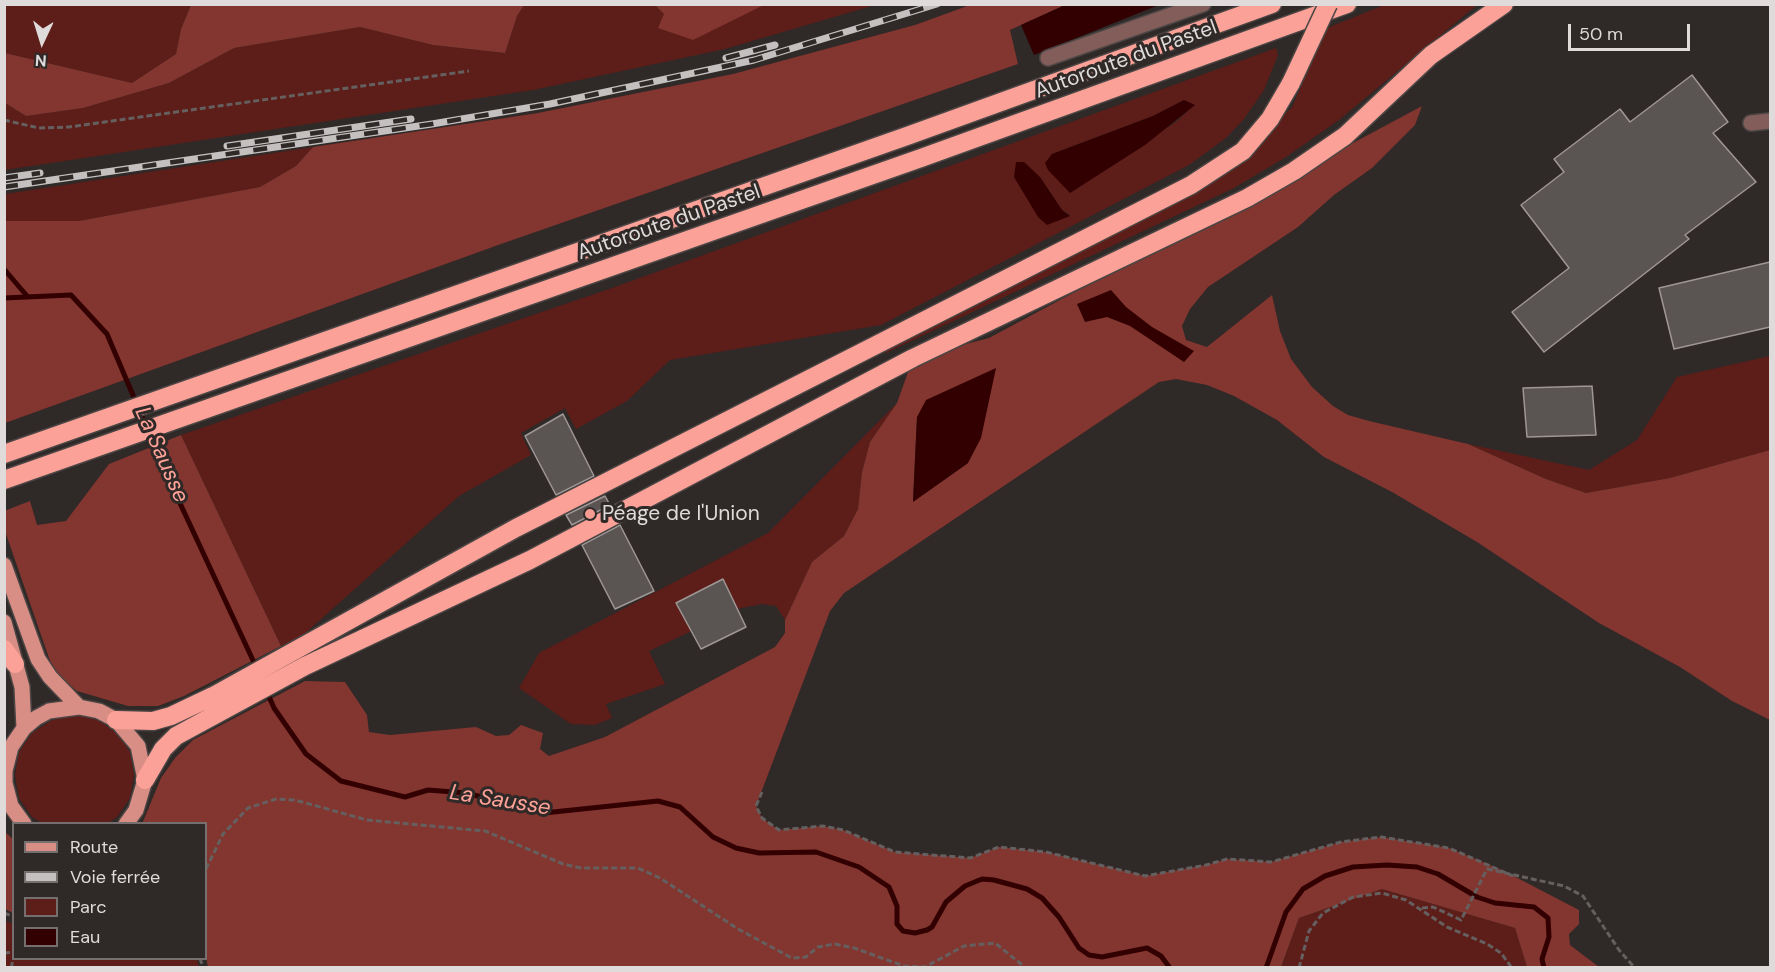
<!DOCTYPE html>
<meta charset="utf-8">
<style>
body{margin:0}
#map{position:relative;width:1775px;height:972px;overflow:hidden;background:#2f2928;font-family:"DM Sans",sans-serif}
canvas{display:block}
.frame{position:absolute;inset:0;border:6px solid #dedbda;pointer-events:none}
.legend{position:absolute;left:12px;top:822px;width:195px;height:138px;box-sizing:border-box;background:#2f2928;border:2px solid #75706f;margin:0;padding:8px 10px;list-style:none;font-size:18px;color:#dedbda}
.legend li{display:flex;align-items:center;gap:12px;height:30px}
.legend b{width:30px;border:2px solid #75706f}
.north{position:absolute;left:12px;top:12px;width:60px;height:60px;-webkit-text-stroke:4px #2f2928;paint-order:stroke;rotate:184deg;font-size:16px;font-weight:700;line-height:24px;text-align:center;color:#dedbda}
.north::after{content:'';display:block;margin:auto;width:21px;height:27px;background:#dedbda;clip-path:polygon(50% 0,100% 100%,50% 72%,0 100%)}
.scale{position:absolute;left:1568px;top:24px;width:122px;height:27px;box-sizing:border-box;border:3px solid #dedbda;border-top:0;padding-left:8px;font-size:18px;line-height:21px;white-space:nowrap;color:#dedbda;-webkit-text-stroke:4px #2f2928;paint-order:stroke}
</style>
<div id="map">
<canvas width="1775" height="972"></canvas>
<div class="frame"></div>
<ul class="legend">
<li><b style="height:8px;background:#d98e85"></b>Route</li>
<li><b style="height:8px;background:#c3c0bf"></b>Voie ferrée</li>
<li><b style="height:16px;background:#5d1d19"></b>Parc</li>
<li><b style="height:16px;background:#320000"></b>Eau</li>
</ul>
<div class="north">N</div>
<div class="scale">50 m</div>
</div>
<script>
const context = document.querySelector('canvas').getContext('2d');
context.lineJoin = 'round';
function fill(path, color) {
  context.fillStyle = color;
  context.fill(path, 'evenodd');
}
function toPath(rows) {
  const path = new Path2D();
  for (const r of rows) {
    path.moveTo(r[0], r[1]);
    for (let i = 2; i < r.length; i += 2) path.lineTo(r[i], r[i + 1]);
  }
  return path;
}
function stroke(path, color, width, dash) {
  context.strokeStyle = color;
  context.lineWidth = width;
  context.lineCap = dash ? 'butt' : 'round';
  context.setLineDash(dash || []);
  context.stroke(path);
}
function drawText(font, color, halo, rows, align = 'center') {
  context.font = font + ' "DM Sans",sans-serif';
  context.lineWidth = 6;
  context.setLineDash([]);
  context.textBaseline = 'middle';
  context.strokeStyle = halo;
  context.fillStyle = color;
  for (const [text, x, y, turn = 0] of rows) {
    context.save();
    context.translate(x, y);
    context.rotate((+turn || 0) * Math.PI / 180);
    context.textAlign = isNaN(turn) ? turn : align;
    if (halo) context.strokeText(text, 0, 0);
    context.fillText(text, 0, 0);
    context.restore();
  }
}
const green = toPath([
 [4,5,191,5,181,29,176,54,132,83,5,53],
 [524,5,655,5,664,14,745,13,764,5,875,5,725,49,533,90,5,170,5,103,26,116,83,108,169,83,234,48,360,27,433,45,505,53,517,16],
 [1384,5,1477,5,1339,120,1286,157,1234,188,886,353,884,351,1226,172,1292,107,1327,28],
 [1276,48,1278,55,1264,90,1244,119,1226,138,1189,165,881,325,670,360,627,401,576,429,565,408,521,433,531,455,459,496,301,637,281,646,181,435,612,288],
 [1184,100,1194,105,1177,121,1070,193,1052,154,1153,116],
 [1040,177,1062,210,1070,215,1038,217],
 [313,147,296,166,260,187,79,221,5,221,5,194],
 [1770,356,1770,450,1670,478,1586,493,1546,479,1468,444,1589,470,1637,440,1677,377],
 [897,403,870,442,862,472,858,509,844,536,812,562,785,620,776,606,762,604,741,608,649,651,665,684,606,704,612,718,595,725,571,724,519,688,539,653,768,533],
 [75,715,98,720,117,733,130,752,134,775,130,798,117,817,108,823,42,823,32,817,19,798,15,775,19,752,32,733,52,720],
 [1382,889,1515,928,1527,967,1281,968,1299,918],
 [4,920,13,924,14,958,197,959,199,967,5,967]
]);
const forest = toPath([
 [191,5,191,4,524,5,517,16,505,53,433,45,360,27,234,48,169,83,83,108,26,116,5,103,5,53,132,83,176,54,181,29],
 [655,5,764,5,693,40,658,28,664,14],
 [970,5,1065,5,1010,30,1018,64,501,244,5,423,5,221,79,221,260,187,296,166,313,147,538,113,733,74,915,25],
 [1422,106,1415,125,1372,168,1334,195,1298,227,1208,287,1190,309,1182,326,1186,340,1207,347,1272,295,1280,331,1291,359,1312,387,1333,406,1348,415,1369,421,1468,444,1546,479,1586,493,1670,478,1770,450,1770,720,1732,701,1680,667,1599,623,1477,542,1392,492,1324,457,1277,420,1234,396,1207,385,1176,379,1159,382,844,593,830,611,756,806,762,818,779,830,823,826,843,830,895,852,970,858,999,847,1046,852,1145,876,1206,865,1227,859,1271,862,1341,842,1381,837,1449,848,1504,871,1579,910,1579,924,1569,934,1570,945,1599,967,1527,967,1515,928,1382,889,1299,918,1281,967,208,967,206,957,206,824,142,824,161,778,175,758,193,740,305,681,345,682,367,715,369,732,390,735,476,727,496,736,509,735,521,725,543,733,540,749,549,756,605,737,775,647,785,633,785,620,812,562,844,536,858,509,862,472,870,442,897,403,913,358,989,338],
 [917,417,968,463,914,501,913,501],
 [181,435,281,646,184,696,158,706,128,706,77,691,60,677,50,661,5,531,4,511,30,501,37,525,66,521,109,464],
 [4,831,13,839,13,913,5,909]
]);
const water = toPath([
 [1065,5,1065,4,1159,5,1034,55,1021,25],
 [1184,100,1195,105,1145,145,1070,193,1048,170,1045,163,1052,154,1153,116],
 [1016,162,1024,162,1040,177,1062,210,1070,216,1047,225,1038,217,1014,177],
 [1111,290,1126,307,1152,327,1194,351,1184,362,1130,326,1107,317,1085,322,1077,304],
 [996,368,981,438,968,463,913,502,917,417,926,400]
]);
const stream = toPath([
 [4,269,27,296],
 [4,298,71,295,107,334,166,473,257,669],
 [267,692,274,708,306,754,341,781,405,797,428,790,466,793,544,813,658,801,680,807,713,837,736,848,759,853,816,852,859,867,889,887,897,906,897,924,903,931,915,933,927,930,932,927,946,902,965,886,982,879,994,880,1027,889,1042,898,1059,917,1079,948,1089,955,1102,957,1147,948,1161,956,1170,968],
 [1266,968,1286,912,1303,889,1325,876,1353,867,1387,865,1417,867,1438,874,1477,897,1495,903,1534,907,1548,918,1549,937,1542,959,1544,968]
]);
const building = toPath([
 [1692,75,1728,122,1713,133,1756,182,1685,235,1689,239,1544,352,1512,312,1569,268,1521,205,1564,172,1554,159,1620,109,1630,122,1692,75],
 [1770,262,1770,327,1674,349,1659,288,1770,262],
 [1592,386,1596,435,1527,437,1523,388,1592,386],
 [563,414,594,476,556,495,525,436,563,414],
 [605,496,610,505,572,525,566,515,605,496],
 [620,525,654,591,615,609,582,545,620,525],
 [723,579,746,627,701,649,676,603,723,579]
]);
const path = toPath([
 [4,120,39,128,69,127,469,71],
 [762,792,756,806,762,818,779,830,823,826,843,830,895,852,970,858,999,847,1046,852,1145,876,1206,865,1227,859,1271,862,1341,842,1381,837,1449,848,1513,876],
 [206,869,223,834,248,808,276,799,295,800,367,820,485,831,563,864,581,868,638,868,660,878,738,929,792,958,806,957,818,947,835,944,854,948,904,966,925,967,964,946,995,943,1026,968],
 [1422,908,1433,907,1461,920,1487,869,1564,886,1583,896,1619,950,1635,968],
 [4,913,14,917],
 [4,953,14,952],
 [200,958,203,968],
 [11,968,14,957],
 [1299,968,1309,931,1323,913,1353,897,1382,893,1406,900,1447,927,1487,944,1501,953,1512,968]
]);
const minor = toPath([
 [1048,58,1203,4],
 [1751,123,1770,121]
]);
const major = toPath([
 [4,565,38,659,50,677,79,707],
 [4,622,22,687,24,728],
 [24,824,11,806,5,783,5,771,11,747,24,728,36,718,49,711,79,707,99,711,116,720,138,746,145,780,136,810,126,824]
]);
const highway = toPath([
 [4,454,907,136,1272,4],
 [4,480,921,158,1347,4],
 [4,649,15,664],
 [116,720,153,721,171,716,213,696,516,528,1191,185,1243,151,1270,119,1291,83],
 [145,780,163,749,176,736,305,666,530,560,913,358,1247,198,1294,171,1345,136,1431,55,1504,4]
]);
const rail = toPath([
 [726,58,775,45],
 [227,146,411,119],
 [4,178,40,173],
 [4,187,432,124,550,104,754,60,937,4]
]);
const highwayBridge = toPath([
 [1291,83,1328,4]
]);
const markers = [
 [590,514,6,"#f59c92"]
];
const streetNames = [
 ["Autoroute du Pastel",1126,60,-20],
 ["Autoroute du Pastel",669,223,-19]
];
const poiNames = [
 ["Péage de l'Union",602,514]
];
const waterNames = [
 ["La Sausse",161,455,66],
 ["La Sausse",500,801,9]
];
fill(green, '#5d1d19');
fill(forest, '#83352f');
fill(water, '#320000');
stroke(stream, '#320000', 5);
fill(building, '#5a5453');
stroke(building, '#9e9796', 1.5);
stroke(minor, '#4b4544', 18);
stroke(major, '#4b4544', 18);
stroke(highway, '#4b4544', 21);
stroke(path, '#65605f', 3, [6, 3]);
stroke(minor, '#825d59', 15);
stroke(major, '#d98e85', 15);
stroke(highway, '#fba197', 18);
stroke(rail, '#c3c0bf', 7);
stroke(rail, '#2f2928', 4.5, [14]);
stroke(highwayBridge, '#4b4544', 21, []);
stroke(highwayBridge, '#fba197', 18);
for (const [x, y, r, color] of markers) {
  const dot = new Path2D();
  dot.arc(x, y, r, 0, 2 * Math.PI);
  context.fillStyle = color;
  context.fill(dot);
  stroke(dot, '#2f2928', 2);
}
drawText('21px', '#dedbda', '#2f2928', streetNames);
drawText('21px', '#dedbda', '#2f2928', poiNames, 'left');
drawText('italic 22px', '#ffa298', '#2f2928', waterNames);
</script>
